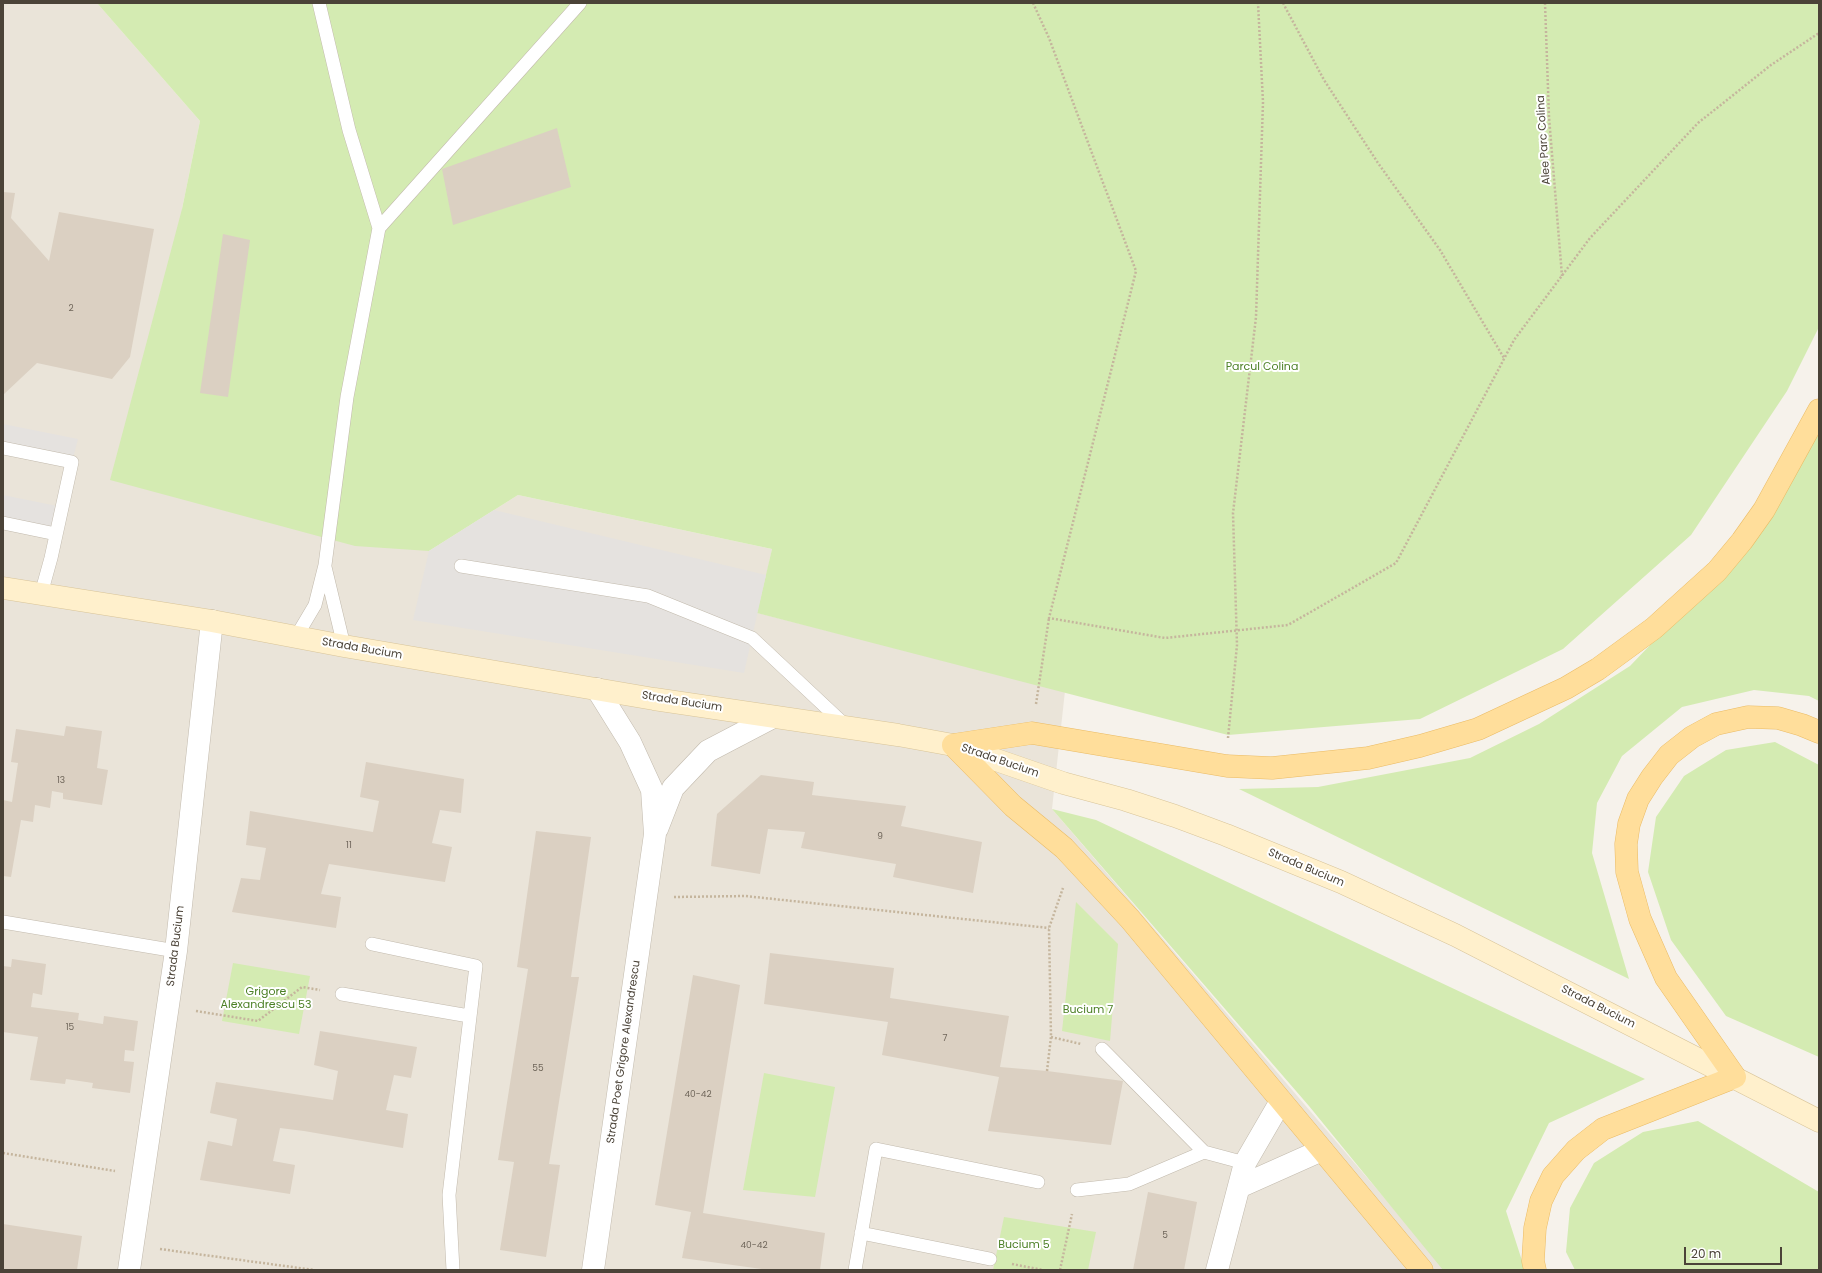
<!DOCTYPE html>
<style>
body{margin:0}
#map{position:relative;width:1822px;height:1273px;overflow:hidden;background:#f6f2eb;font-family:Poppins,sans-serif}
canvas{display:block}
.frame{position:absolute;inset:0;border:4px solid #4b4338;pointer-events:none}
.scale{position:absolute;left:1684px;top:1247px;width:98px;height:18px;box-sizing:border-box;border:2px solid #4b4338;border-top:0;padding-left:5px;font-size:12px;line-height:14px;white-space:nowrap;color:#4b4338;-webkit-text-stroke:3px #fff;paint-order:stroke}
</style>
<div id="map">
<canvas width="1822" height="1273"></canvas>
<div class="frame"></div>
<div class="scale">20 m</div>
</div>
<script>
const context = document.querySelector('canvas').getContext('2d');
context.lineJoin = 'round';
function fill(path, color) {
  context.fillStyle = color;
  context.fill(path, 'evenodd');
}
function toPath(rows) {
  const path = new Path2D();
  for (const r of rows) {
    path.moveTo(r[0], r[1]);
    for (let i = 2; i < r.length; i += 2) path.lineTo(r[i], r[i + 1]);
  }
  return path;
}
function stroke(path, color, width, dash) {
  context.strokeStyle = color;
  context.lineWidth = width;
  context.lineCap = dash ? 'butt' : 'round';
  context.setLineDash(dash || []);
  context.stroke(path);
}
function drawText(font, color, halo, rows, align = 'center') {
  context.font = font + ' Poppins,sans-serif';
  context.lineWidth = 4;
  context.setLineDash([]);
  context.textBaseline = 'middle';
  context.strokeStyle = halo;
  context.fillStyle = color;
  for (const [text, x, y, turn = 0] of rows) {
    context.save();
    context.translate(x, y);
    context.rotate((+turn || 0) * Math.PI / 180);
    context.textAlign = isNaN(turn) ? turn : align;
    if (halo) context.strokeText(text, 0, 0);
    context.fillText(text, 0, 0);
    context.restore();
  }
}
const residential = toPath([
 [3,3,97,3,200,121,182,209,429,551,518,495,772,549,758,613,1065,691,1052,809,1446,1270,3,1270]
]);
const green = toPath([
 [97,3,1819,3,1819,327,1787,391,1691,535,1563,649,1420,719,1228,735,757,613,772,549,518,495,429,551,355,546,110,480,182,209,200,121],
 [1819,434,1819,701,1809,696,1754,690,1682,707,1622,756,1597,803,1592,853,1629,979,1239,789,1318,787,1470,758,1539,724,1630,666,1724,568],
 [1775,742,1819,765,1819,1057,1726,1016,1671,940,1648,872,1656,817,1684,776,1726,750],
 [1052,809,1096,820,1645,1079,1549,1123,1506,1211,1525,1270,1443,1270,1309,1106],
 [1076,902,1118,944,1110,1041,1062,1031],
 [233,963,310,976,299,1034,222,1021],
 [764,1073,835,1087,815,1197,743,1190],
 [1698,1121,1819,1192,1819,1270,1575,1270,1566,1252,1570,1208,1594,1163,1643,1132],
 [1004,1217,1096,1232,1088,1270,993,1270]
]);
const parking = toPath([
 [3,424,78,439,72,462,3,448],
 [3,495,62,507,56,534,3,523],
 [494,510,766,575,744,673,413,620,429,551]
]);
const building = toPath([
 [557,128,571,187,453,225,442,169],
 [3,192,15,193,11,218,49,261,59,212,154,229,130,357,112,379,37,363,3,395],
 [223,234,250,240,228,397,200,393],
 [66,726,102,731,97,768,108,770,102,805,63,799,63,793,52,791,50,808,35,805,33,822,21,820,11,877,3,876,3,800,12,802,18,763,11,762,16,729,64,736],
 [366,762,464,779,461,813,440,810,432,843,452,847,445,882,329,864,321,894,341,897,336,928,232,912,241,878,260,880,266,848,246,845,250,811,373,832,379,801,360,797],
 [761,775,814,782,812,795,906,806,901,826,982,842,973,893,893,877,896,864,801,848,805,832,768,829,760,874,711,866,717,814],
 [536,831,591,837,571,977,579,977,549,1164,560,1165,546,1257,500,1250,514,1162,498,1160,528,969,517,967],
 [770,953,894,968,890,998,1009,1016,1000,1067,1047,1071,1123,1081,1111,1145,988,1131,999,1077,882,1055,888,1022,764,1004],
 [12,959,46,964,42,995,33,993,31,1007,79,1013,78,1020,103,1024,104,1016,138,1021,134,1051,125,1050,124,1061,134,1062,130,1093,92,1088,93,1083,66,1079,65,1084,30,1080,38,1037,3,1032,3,966,11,967],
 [693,975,740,985,703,1213,825,1233,820,1270,769,1270,682,1258,691,1212,655,1205],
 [320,1031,417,1047,411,1078,394,1075,386,1110,408,1114,403,1148,304,1131,280,1128,273,1161,295,1165,290,1194,200,1180,208,1141,232,1146,237,1119,210,1113,216,1082,333,1100,338,1071,314,1065],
 [1148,1192,1197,1202,1184,1270,1133,1270],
 [3,1224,82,1236,77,1270,3,1270]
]);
const path = toPath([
 [1033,3,1049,38,1136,271,1049,618,1165,638,1288,625,1396,563,1514,340,1590,238,1698,123,1771,65,1819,33],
 [1283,3,1324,80,1378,163,1440,250,1504,358],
 [1545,3,1549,117,1562,276],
 [1036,704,1049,618],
 [1228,738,1237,645,1233,513,1256,317,1263,102,1258,3],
 [674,897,745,896,1049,928],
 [196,1011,258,1021,302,987,320,990],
 [1051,1037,1081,1044],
 [1047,1071,1051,1037,1049,928,1063,888],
 [3,1153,115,1171],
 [160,1249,314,1270],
 [1012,1264,1043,1270],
 [1060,1270,1072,1214]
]);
const lane = toPath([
 [379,228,580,3],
 [3,448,72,462,51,558,41,594],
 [3,523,56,534],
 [461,566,648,596,752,638,846,726],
 [325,567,344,646],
 [296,637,315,605,325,565,347,397,379,228,349,130,319,3],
 [3,922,176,951],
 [372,944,476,966,449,1195,453,1270],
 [342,994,469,1016],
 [1102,1049,1204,1152,1245,1163],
 [1077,1190,1129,1184,1204,1152],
 [861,1233,990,1259],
 [855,1270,876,1149,1038,1182]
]);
const street = toPath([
 [657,829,673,788,708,751,773,717],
 [1239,1187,1322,1150],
 [129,1270,176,951,212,621],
 [593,1270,655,834,652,790,630,742,597,689],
 [1217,1270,1245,1163,1281,1101]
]);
const secondary = toPath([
 [3,588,212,621,344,646,654,699,898,735,953,745,1063,783,1126,800,1175,816,1226,835,1341,882,1455,935,1819,1121]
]);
const primary = toPath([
 [953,745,1032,733,1227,766,1272,768,1368,758,1420,746,1478,729,1566,688,1598,669,1654,628,1717,571,1742,541,1764,510,1819,410],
 [953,745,1013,806,1064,848,1130,919,1422,1270],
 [1535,1270,1533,1261,1535,1228,1541,1201,1553,1176,1576,1150,1603,1129,1735,1077,1666,978,1640,919,1627,872,1626,844,1629,824,1638,799,1652,777,1669,755,1692,737,1716,724,1748,717,1778,718,1802,725,1819,732]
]);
const numberNames = [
 ["2",71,309],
 ["13",61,781],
 ["9",880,837],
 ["11",349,846],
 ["15",70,1028],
 ["7",945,1039],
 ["55",538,1069],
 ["40-42",698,1095],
 ["5",1165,1236],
 ["40-42",754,1246]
];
const streetNames = [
 ["Alee Parc Colina",1544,140,-94],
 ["Strada Bucium",362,649,10],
 ["Strada Bucium",682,702,9],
 ["Strada Bucium",1000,761,19],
 ["Strada Bucium",1306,868,23],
 ["Strada Bucium",176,946,-83],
 ["Strada Bucium",1598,1007,27],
 ["Strada Poet Grigore Alexandrescu",624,1052,-82]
];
const parkNames = [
 ["Parcul Colina",1262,367],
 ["Grigore",266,992],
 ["Alexandrescu 53",266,1005],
 ["Bucium 7",1088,1010],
 ["Bucium 5",1024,1245]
];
fill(residential, '#eae4d9');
fill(green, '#d4ebb2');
fill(parking, '#e5e2df');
fill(building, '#dbd0c2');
stroke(lane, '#c2baad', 14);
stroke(street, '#c2baad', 23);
stroke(secondary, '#d8c499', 23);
stroke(primary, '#eabb65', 23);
stroke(path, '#c5b59d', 2.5, [2, 2]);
stroke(lane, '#fff', 13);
stroke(street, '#fff', 22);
stroke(secondary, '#fff0cc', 22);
stroke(primary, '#ffde9b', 22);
drawText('9px', '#6f665a', null, numberNames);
drawText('11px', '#4b4338', '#fff', streetNames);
drawText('11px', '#4d8127', '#fff', parkNames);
</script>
